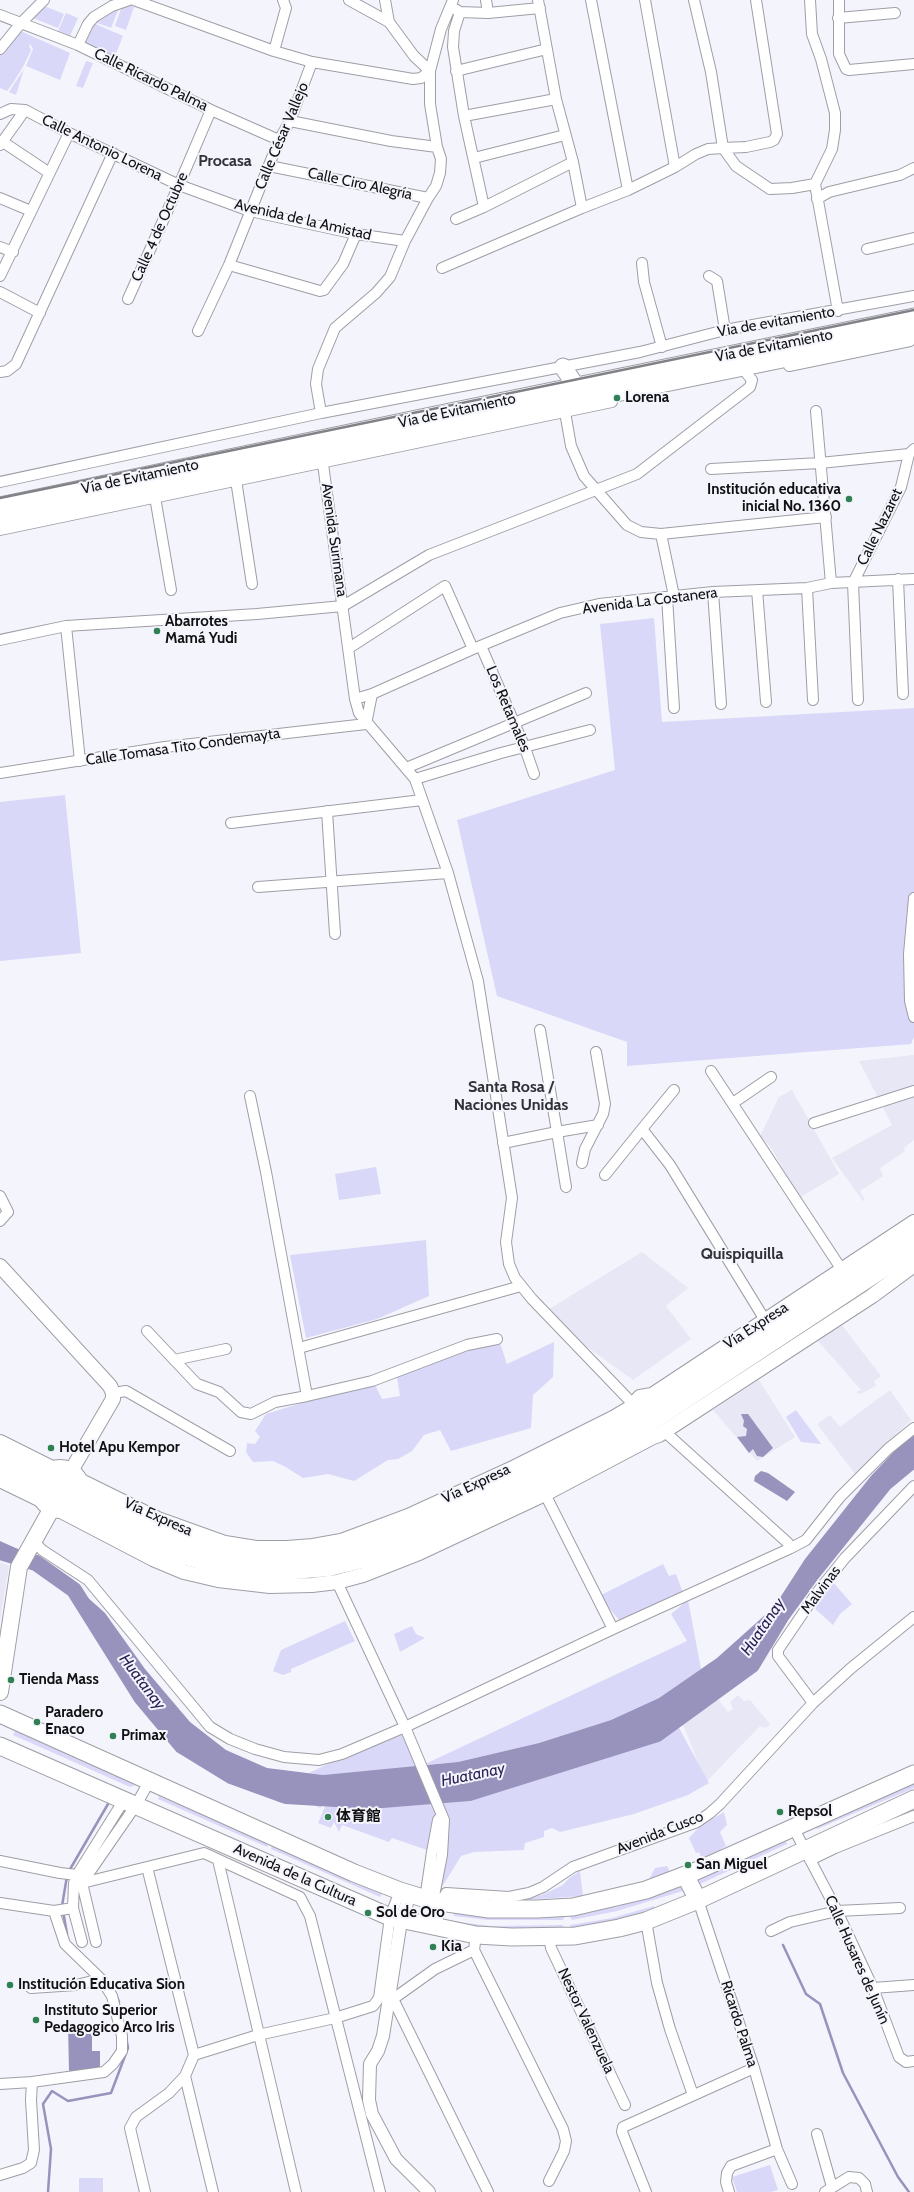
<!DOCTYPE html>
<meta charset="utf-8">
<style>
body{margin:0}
canvas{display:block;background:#f4f4fc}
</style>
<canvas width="914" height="2192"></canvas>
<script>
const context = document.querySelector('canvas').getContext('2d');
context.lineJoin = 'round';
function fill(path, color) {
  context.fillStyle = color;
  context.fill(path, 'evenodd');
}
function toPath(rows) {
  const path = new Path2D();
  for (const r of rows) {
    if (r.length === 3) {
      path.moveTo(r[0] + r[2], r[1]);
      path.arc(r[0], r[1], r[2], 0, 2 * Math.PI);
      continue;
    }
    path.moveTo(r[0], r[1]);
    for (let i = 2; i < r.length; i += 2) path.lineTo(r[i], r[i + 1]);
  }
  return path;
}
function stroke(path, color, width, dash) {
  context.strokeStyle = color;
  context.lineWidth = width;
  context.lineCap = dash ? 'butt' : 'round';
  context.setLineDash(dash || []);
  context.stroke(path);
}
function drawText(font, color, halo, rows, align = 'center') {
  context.font = font + ' Cabin,"Noto Sans SC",sans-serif';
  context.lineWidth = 4;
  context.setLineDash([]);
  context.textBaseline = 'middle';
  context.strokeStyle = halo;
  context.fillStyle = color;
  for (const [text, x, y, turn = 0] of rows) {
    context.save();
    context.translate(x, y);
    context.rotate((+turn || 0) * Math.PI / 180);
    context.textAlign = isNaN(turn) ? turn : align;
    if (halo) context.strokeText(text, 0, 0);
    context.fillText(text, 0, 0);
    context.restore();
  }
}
const built = toPath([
 [914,1055,914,1140,904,1148,905,1151,880,1168,883,1176,860,1191,865,1200,863,1201,832,1158,892,1125,859,1061],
 [792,1090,839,1174,799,1198,772,1149,760,1136,779,1097],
 [642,1252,688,1288,666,1306,691,1339,633,1380,541,1314],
 [841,1324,881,1376,874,1381,876,1386,860,1394,856,1392,861,1390,818,1341],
 [759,1380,795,1437,757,1461,713,1410],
 [890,1390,911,1420,855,1474,817,1424,830,1415,840,1427],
 [0,1562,9,1566,0,1620],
 [738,1695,744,1701,750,1700,770,1724,766,1728,760,1726,706,1782,682,1722,716,1697,728,1712,733,1709,730,1702]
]);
const green = toPath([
 [121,2,111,28,92,21],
 [123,3,134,7,126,30,115,26],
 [44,6,64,14,58,28,33,18],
 [66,13,78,18,70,36,58,31],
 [91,22,123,36,115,56,76,40],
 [18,30,70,53,60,80,26,66,33,49,30,44,29,46,31,50,24,65,13,83,7,91,0,88,0,47],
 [86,61,93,63,83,88,76,86],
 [24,69,16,95,9,92],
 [654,618,662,722,914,708,914,1037,911,1044,627,1066,627,1042,497,996,457,820,615,770,600,624],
 [65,795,81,953,0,961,0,802],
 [376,1167,381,1194,339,1200,335,1174],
 [426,1240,429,1296,377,1319,306,1338,290,1255],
 [498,1337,507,1364,554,1342,553,1377,533,1395,531,1428,451,1451,440,1430,424,1435,412,1451,398,1459,388,1460,354,1481,328,1474,303,1478,284,1466,273,1461,253,1462,246,1452,247,1443,255,1444,260,1437,255,1431,266,1414,373,1381,382,1399,400,1396,396,1371],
 [796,1410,821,1444,801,1442,786,1417],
 [663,1564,669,1576,676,1574,683,1593,620,1621,599,1596],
 [831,1580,852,1604,840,1614,833,1625,812,1606],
 [688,1600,701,1669,659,1698,611,1720,539,1743,458,1762,423,1765,687,1641,671,1614],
 [345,1621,355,1641,291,1669,291,1672,283,1675,273,1671,281,1650],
 [412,1626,416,1634,425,1638,400,1652,394,1634],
 [405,1727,418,1767,323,1775,309,1773],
 [679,1728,709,1783,688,1795,634,1814,560,1832,552,1828,544,1831,544,1837,525,1843,524,1850,474,1852,461,1856,442,1887,426,1884,430,1851,392,1838,389,1842,342,1825,339,1832,334,1822,331,1828,318,1823,325,1807,324,1804,320,1808,296,1796,370,1801,472,1792],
 [15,1731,136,1785,130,1787,13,1735],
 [10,1740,131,1793,128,1798,8,1744],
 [914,1783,914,1788,817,1829,814,1826],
 [159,1796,268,1843,267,1847,158,1799],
 [724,1812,727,1825,720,1832,726,1846,702,1861,699,1852,696,1853,689,1838,699,1827],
 [785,1839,787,1844,700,1884,698,1880],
 [272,1845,382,1894,380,1897,271,1849],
 [667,1866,671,1874,647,1883,655,1868],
 [580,1871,583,1896,523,1900,542,1895,563,1885,569,1878],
 [686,1885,686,1890,617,1911,572,1920,569,1915,616,1907],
 [654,1906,656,1912,570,1930,570,1925,612,1918],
 [453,1911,565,1916,563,1920,488,1920,454,1916],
 [451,1921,491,1926,563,1925,564,1931,450,1926],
 [770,2165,778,2190,771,2192,737,2192,732,2177],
 [79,2178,103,2178,103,2192,79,2192]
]);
const water = toPath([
 [741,1414,748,1414,773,1448,763,1457,757,1456,753,1449,749,1453,737,1437,746,1436,747,1429,743,1426,744,1421],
 [914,1430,914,1459,885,1483,811,1575,782,1615,752,1665,657,1734,469,1793,370,1801,286,1796,231,1776,182,1746,141,1697,74,1590,36,1563,0,1552,0,1541,49,1563,105,1613,145,1669,190,1722,226,1750,267,1768,323,1775,458,1762,539,1743,611,1720,659,1698,717,1658,774,1607,805,1559,871,1476],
 [761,1471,768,1473,795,1492,787,1501,754,1481,755,1476],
 [68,2024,92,2024,92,2051,100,2051,100,2071,69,2072]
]);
const stream = toPath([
 [163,1736,169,1728],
 [69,1871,108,1804],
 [62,1906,67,1876],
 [63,1911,67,1934],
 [783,1945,806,1994,820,2004,843,2073,898,2177,909,2192],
 [115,1992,119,2002],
 [48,2192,51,2149,43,2104,52,2091,68,2101,111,2093,128,2048,127,2042]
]);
const river = toPath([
 [0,1552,36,1563,74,1590,141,1697,182,1746,231,1776,286,1796,370,1801,469,1793,657,1734,752,1665,782,1615,811,1575,885,1483,914,1459]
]);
const minor = toPath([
 [134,0,274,51,312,62,413,79,421,78,430,71,414,56,389,22,349,0],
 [385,0,389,22],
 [486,0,488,13,540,8],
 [538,0,556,99,573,162,582,208],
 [591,0,628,190],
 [645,0,675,167],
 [694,0,711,72,723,148,746,147,770,142,774,140,777,134,756,0],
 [810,0,812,34,821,59,835,113,835,130,832,149,815,184],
 [839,0,839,54,846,69,849,70,914,64],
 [455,9,460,12,488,13],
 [460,12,454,31,453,47,464,116,484,207],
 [0,15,78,45,211,110,279,140],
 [838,18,895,13],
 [78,45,88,24,94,17,112,6,129,0],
 [0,49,21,23,44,0],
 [274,51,286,8,283,0],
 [312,62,290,121,279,140,229,265,320,291,324,290,343,264,356,234],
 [456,71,547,49],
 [0,114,11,109,25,110,69,133,179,185,250,211,356,234,405,241],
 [464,116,556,99],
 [290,121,391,141,437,147,441,159,440,173,436,186,428,198],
 [3,142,48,172],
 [0,145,25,110],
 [437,147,430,104,430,71,441,29,453,0],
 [474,158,565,135],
 [269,166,428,198,405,241,390,277,376,293,335,328,318,369,316,384,321,413],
 [0,198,31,211],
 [817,199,829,192,900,175,914,168],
 [456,219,484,207,573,162],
 [0,247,13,252],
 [867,249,914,238],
 [642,263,644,282,662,347],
 [442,268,582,208,628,190,675,167,696,154,708,149,723,148,736,166,770,189,792,188,815,184,838,311],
 [0,276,69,133],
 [709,276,717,281,725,330],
 [0,292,40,313],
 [128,299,179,185,211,110],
 [198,331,229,265],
 [789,366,910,341],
 [0,372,7,371,16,364,113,153],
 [816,411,831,583],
 [565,412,571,446,584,476,627,525,641,532,661,534,674,596],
 [323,464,355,699,359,713,415,779,448,873,478,981,512,1198,506,1242,509,1264,515,1278,532,1299,633,1404],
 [711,469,820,463,909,454],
 [236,480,252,584],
 [0,482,321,413,640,352,725,330,914,296],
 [155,497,171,590],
 [0,530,612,402],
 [661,534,826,517],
 [898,579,903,694],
 [807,588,813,700],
 [757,590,766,702],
 [713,592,721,704],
 [667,597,674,708],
 [66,626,80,761],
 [0,640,66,626,257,614,343,606,429,555,637,474,750,387,752,380,747,374],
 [481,646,525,748,534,774],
 [349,648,445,586,473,649],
 [355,699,372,694,473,649,560,613,599,604,713,592,807,588,831,583,914,579],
 [858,700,853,583,901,487,909,454,914,449],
 [406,768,586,693],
 [0,773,165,747,366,724,372,694],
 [415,779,501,753,590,730],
 [327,811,335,934],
 [231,823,422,800],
 [258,887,448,873],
 [914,898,909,954,910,1001,914,1017],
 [711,1071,842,1270],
 [733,1103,771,1077],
 [814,1123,914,1091],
 [642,1129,674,1090],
 [503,1143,557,1132,540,1030],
 [582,1163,585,1149,603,1114,605,1104,596,1052],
 [605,1175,642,1129,670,1165,765,1320],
 [566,1187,557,1132,598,1125],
 [0,1196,8,1212,0,1221],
 [147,1331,197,1384,219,1392,241,1412,251,1414,275,1402,307,1396,266,1172,250,1096],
 [299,1348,521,1286],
 [174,1360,226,1349],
 [113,1393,126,1391,230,1451],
 [307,1396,372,1381,467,1345,497,1339],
 [33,1540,42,1550,88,1580,210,1727,230,1739,255,1749,284,1757,319,1760,342,1754,405,1727,613,1629,545,1494],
 [791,1548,806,1540,840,1497,888,1449,914,1428],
 [337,1582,405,1727,444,1820,442,1855,433,1901],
 [613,1629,791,1548,788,1543,665,1432],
 [813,1703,778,1656,778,1650,816,1594,845,1558,914,1486],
 [149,1782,136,1805,82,1883,204,1853,300,1897,310,1916,380,2192],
 [793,1827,837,1911,873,1988,899,2057,906,2062,914,2061],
 [218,1860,296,2192],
 [810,1860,835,1848,914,1816],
 [0,1861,60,1873,77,1875],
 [147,1867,194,2055],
 [82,1883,96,1942],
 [425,1899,432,1852,438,1820,442,1815],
 [698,1900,754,2068,777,2149,792,2184],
 [0,1903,54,1911,73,1908],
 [646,1921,657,1983,670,2029,693,2095],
 [438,1928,438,1908,446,1893,509,1897,529,1893,543,1887,573,1867,697,1822,710,1813,720,1804,813,1703,850,1669,914,1617],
 [771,1931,790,1922,837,1911,900,1908],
 [476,1935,474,1950,563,2129,566,2141,564,2151,549,2181],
 [549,1937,551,1948,625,2105],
 [82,1942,73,1908,74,1883,77,1875,124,1800],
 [31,1988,76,1985,101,1979],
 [873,1988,914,1985],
 [388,1999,393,1999,488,2192],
 [393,1999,435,1969,474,1950],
 [185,2076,213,2192],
 [0,2084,32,2082],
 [817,2134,832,2187],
 [0,2175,23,2168,31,2163,34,2150,31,2100,32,2082,104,2072,113,2064,122,2051,122,2036,112,1996,101,1979,65,1944,54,1911],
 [145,2192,130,2128,136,2117,169,2093,185,2076,194,2055,258,2035,335,2018,373,2006,379,1998,390,1917,400,1891],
 [646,2192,622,2132,623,2127,754,2068],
 [729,2192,726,2182,727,2173,731,2166,777,2149],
 [825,2192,849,2177,859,2178,865,2184,867,2192]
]);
const tertiary = toPath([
 [410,1894,401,1921,383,2036,378,2051,370,2064,369,2100,372,2114,396,2159,429,2192]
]);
const secondary = toPath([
 [0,1266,110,1386,113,1393,113,1399,71,1471],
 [0,1442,54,1469],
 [0,1480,43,1501],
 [79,1480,158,1519,225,1543,256,1548,287,1548,313,1546,341,1541,408,1516,515,1467,613,1418,630,1408,640,1397,652,1395,914,1222],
 [59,1510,153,1559,184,1572,218,1580,270,1586,312,1585,337,1582,363,1575,419,1553,545,1494,653,1437,659,1435,872,1296,914,1265]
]);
const primary = toPath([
 [0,1453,152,1530,182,1542,221,1554,261,1558,298,1558,337,1553,374,1543,412,1527,527,1474,588,1443,664,1399,914,1234],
 [0,1468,147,1543,182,1556,216,1565,254,1571,293,1571,329,1568,362,1560,402,1545,531,1487,637,1432,914,1249],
 [60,1489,21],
 [0,1692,19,1567,52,1508]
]);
const trunk = toPath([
 [563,367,576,386],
 [0,506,450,412,914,317],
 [0,519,914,332],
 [0,1714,354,1873,400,1891,433,1901,489,1909,537,1909,573,1907,646,1890,696,1871,914,1774],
 [0,1746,390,1917,476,1935,512,1937,575,1936,619,1928,646,1921,698,1900,914,1799],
 [685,1875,698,1900]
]);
const rail = toPath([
 [0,498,914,310]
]);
const markers = [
 [617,398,4,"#2f8153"],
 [849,499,4,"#2f8153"],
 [157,631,4,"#2f8153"],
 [51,1448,4,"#2f8153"],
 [11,1680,4,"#2f8153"],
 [37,1722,4,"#2f8153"],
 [113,1736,4,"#2f8153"],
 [780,1812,4,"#2f8153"],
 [328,1817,4,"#2f8153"],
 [688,1865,4,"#2f8153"],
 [368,1913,4,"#2f8153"],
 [433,1947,4,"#2f8153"],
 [10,1985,4,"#2f8153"],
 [36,2020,4,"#2f8153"]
];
const streetNames = [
 ["Calle Ricardo Palma",151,80,26],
 ["Calle César Vallejo",282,136,-67],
 ["Calle Antonio Lorena",102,148,26],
 ["Calle Ciro Alegría",360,184,12],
 ["Avenida de la Amistad",303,220,13],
 ["Calle 4 de Octubre",160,227,-66],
 ["Via de evitamiento",776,322,-10],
 ["Vía de Evitamiento",774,346,-11],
 ["Vía de Evitamiento",457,411,-12],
 ["Vía de Evitamiento",140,477,-12],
 ["Calle Nazaret",880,527,-64],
 ["Avenida Surimana",334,540,82],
 ["Avenida La Costanera",650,601,-7],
 ["Los Retamales",508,709,67],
 ["Calle Tomasa Tito Condemayta",183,747,-8],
 ["Vía Expresa",756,1326,-33],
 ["Vía Expresa",476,1484,-25],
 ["Vía Expresa",158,1517,24],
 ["Malvinas",821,1590,-53],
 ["Avenida Cusco",660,1833,-22],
 ["Avenida de la Cultura",295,1875,24],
 ["Calle Husares de Junín",857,1960,66],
 ["Nestor Valenzuela",586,2021,65],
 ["Ricardo Palma",739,2024,72]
];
const poiNames = [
 ["Lorena",625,398],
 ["Institución educativa",841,490,"right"],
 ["inicial No. 1360",841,507,"right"],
 ["Abarrotes",165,622],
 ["Mamá Yudi",165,639],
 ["Hotel Apu Kempor",59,1448],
 ["Tienda Mass",19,1680],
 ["Paradero",45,1713],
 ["Enaco",45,1730],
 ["Primax",121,1736],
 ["Repsol",788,1812],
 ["体育館",336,1817],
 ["San Miguel",696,1865],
 ["Sol de Oro",376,1913],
 ["Kia",441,1947],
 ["Institución Educativa Sion",18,1985],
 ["Instituto Superior",44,2011],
 ["Pedagogico Arco Iris",44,2028]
];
const neighbourhoodNames = [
 ["Procasa",225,161],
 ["Santa Rosa /",511,1087],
 ["Naciones Unidas",511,1105],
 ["Quispiquilla",742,1254]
];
const waterNames = [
 ["Huatanay",763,1627,-56],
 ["Huatanay",142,1682,53],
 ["Huatanay",473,1775,-12]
];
fill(built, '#e7e7f6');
fill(green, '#dad8f8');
fill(water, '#9793bc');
stroke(stream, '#9793bc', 2.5);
stroke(river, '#9793bc', 16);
stroke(minor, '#9e9ea6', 12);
stroke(tertiary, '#9e9ea6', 14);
stroke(secondary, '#9e9ea6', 16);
stroke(primary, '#9e9ea6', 18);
stroke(trunk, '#9e9ea6', 19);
stroke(minor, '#fff', 10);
stroke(tertiary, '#fff', 12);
stroke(secondary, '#fff', 14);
stroke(primary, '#fff', 16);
stroke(trunk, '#fff', 17);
stroke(rail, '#818187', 2.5);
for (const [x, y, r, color] of markers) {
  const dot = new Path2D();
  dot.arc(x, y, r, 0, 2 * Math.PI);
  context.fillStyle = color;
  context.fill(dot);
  stroke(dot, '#f4f4fc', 1.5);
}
drawText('15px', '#111114', '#f4f4fc', streetNames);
drawText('bold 15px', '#111114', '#f4f4fc', poiNames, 'left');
drawText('bold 16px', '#313137', '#f4f4fc', neighbourhoodNames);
drawText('italic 16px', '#2b2154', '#f4f4fc', waterNames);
</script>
